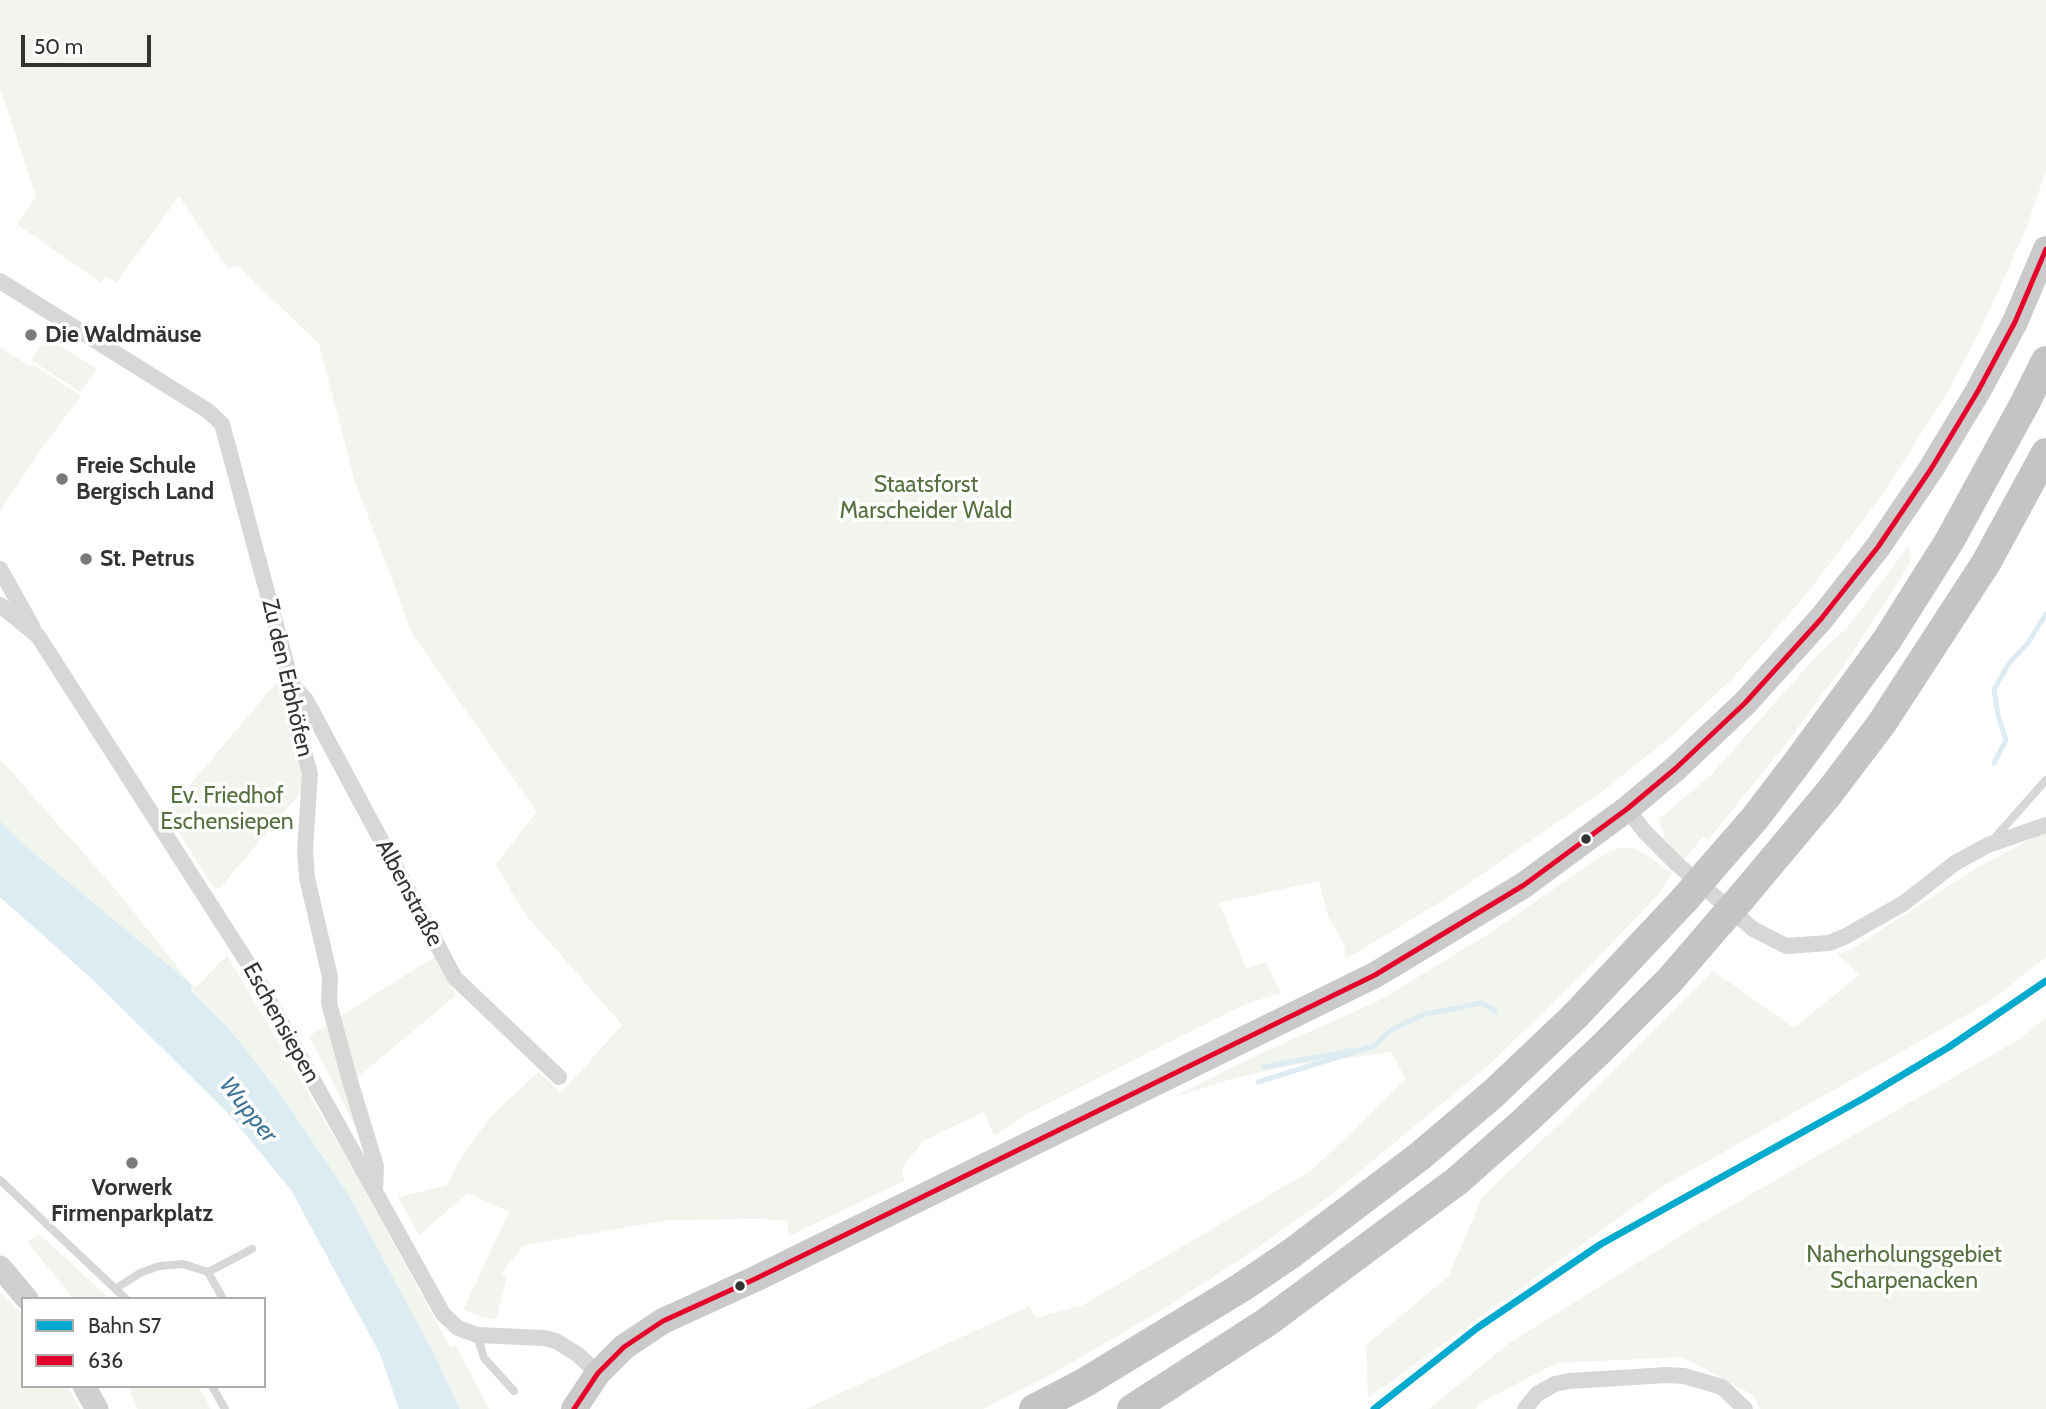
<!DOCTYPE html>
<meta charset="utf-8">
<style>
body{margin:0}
#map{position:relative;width:2046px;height:1409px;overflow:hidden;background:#fff;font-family:Cabin,sans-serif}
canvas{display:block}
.legend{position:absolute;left:21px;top:1297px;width:245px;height:91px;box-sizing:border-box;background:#fff;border:2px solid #adadad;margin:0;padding:9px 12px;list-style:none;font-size:21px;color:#333}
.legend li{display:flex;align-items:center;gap:14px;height:35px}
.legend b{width:35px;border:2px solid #adadad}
.scale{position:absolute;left:21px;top:35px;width:130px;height:32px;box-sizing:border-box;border:4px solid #333;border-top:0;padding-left:9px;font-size:21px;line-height:24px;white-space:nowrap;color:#333;-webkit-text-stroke:5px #fff;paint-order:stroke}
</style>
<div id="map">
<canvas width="2046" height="1409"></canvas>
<ul class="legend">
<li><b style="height:9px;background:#00a9ce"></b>Bahn S7</li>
<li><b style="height:9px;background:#e4002b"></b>636</li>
</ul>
<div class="scale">50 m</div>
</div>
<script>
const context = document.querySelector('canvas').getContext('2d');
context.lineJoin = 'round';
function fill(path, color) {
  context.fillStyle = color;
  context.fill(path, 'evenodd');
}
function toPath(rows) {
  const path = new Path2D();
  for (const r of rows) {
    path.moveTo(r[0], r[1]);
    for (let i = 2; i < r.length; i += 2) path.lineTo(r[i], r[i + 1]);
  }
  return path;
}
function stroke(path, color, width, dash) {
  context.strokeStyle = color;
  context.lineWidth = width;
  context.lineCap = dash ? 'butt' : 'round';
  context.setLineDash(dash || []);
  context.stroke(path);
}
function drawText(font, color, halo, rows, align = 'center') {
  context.font = font + ' Cabin,sans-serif';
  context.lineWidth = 7;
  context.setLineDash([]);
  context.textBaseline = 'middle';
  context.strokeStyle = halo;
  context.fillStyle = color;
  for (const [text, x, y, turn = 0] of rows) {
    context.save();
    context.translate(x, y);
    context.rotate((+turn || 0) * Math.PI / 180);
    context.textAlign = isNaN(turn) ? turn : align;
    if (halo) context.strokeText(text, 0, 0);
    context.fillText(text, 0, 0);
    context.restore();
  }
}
const green = toPath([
 [0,0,2046,0,2046,170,2026,229,1979,333,1948,391,1883,494,1804,597,1733,678,1667,740,1596,796,1450,896,1346,959,1344,945,1328,916,1319,881,1219,903,1246,968,1266,962,1281,993,1243,1005,1025,1115,994,1136,984,1112,923,1141,902,1168,904,1181,789,1236,787,1221,760,1219,670,1220,524,1245,501,1274,507,1277,497,1318,489,1319,463,1310,509,1212,468,1193,419,1235,398,1197,448,1185,458,1162,491,1116,531,1079,539,1072,561,1093,622,1025,524,913,496,864,537,812,413,635,354,479,319,344,238,266,227,268,179,196,116,283,105,276,101,283,17,224,36,197,2,93,0,93],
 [46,337,97,369,80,392,31,360],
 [0,347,29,366,34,365,81,396,42,448,0,511],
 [1909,545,1910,563,1850,657,1786,744,1708,840,1703,837,1683,861,1665,839,1659,819,1711,775,1820,652,1847,628],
 [277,682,304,775,301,792,220,888,215,889,166,813],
 [0,759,111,884,192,985,196,987,227,955,358,1178,450,1347,456,1346,489,1409,460,1409,347,1192,278,1091,227,1026,190,988,192,985,24,845,0,821],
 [2046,831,2046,957,1986,1004,1660,1188,1368,1398,1366,1345,1449,1276,1482,1197,1598,1087,1713,971,1794,1028,1859,975,1837,954,1852,949,1975,869],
 [1619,848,1633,848,1647,855,1672,874,1657,896,1584,972,1491,1063,1330,1196,1251,1252,1167,1307,1050,1375,983,1409,806,1409,1029,1306,1036,1318,1083,1305,1312,1170,1406,1079,1391,1052,1293,1065,1235,1078,1172,1098,1240,1063,1380,1000,1487,935,1606,853],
 [436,956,456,995,346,1087,367,1149,309,1036],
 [2046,1017,2046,1409,1760,1409,1753,1395,1682,1357,1557,1363,1485,1400,1475,1409,1429,1409,1508,1344,1696,1226,2018,1040],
 [39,1234,110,1299,74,1299,27,1242],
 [0,1292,23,1315,23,1386,67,1386,80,1409,0,1409],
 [128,1386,198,1386,211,1409,138,1409]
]);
const water = toPath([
 [0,821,24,845,192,985,190,989,227,1026,278,1091,347,1192,433,1352,460,1409,399,1409,380,1354,291,1190,228,1113,90,977,0,897]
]);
const stream = toPath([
 [1994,763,2006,740,1998,715,1994,690,2009,663,2028,643,2046,614],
 [1264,1067,1354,1050],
 [1258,1082,1374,1046,1391,1030,1422,1015,1482,1003,1495,1011]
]);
const lane = toPath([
 [1992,841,2046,780],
 [0,1180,126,1299],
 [115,1289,140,1273,159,1266,183,1264,208,1272],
 [223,1299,208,1272,252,1249],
 [477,1335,484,1358,514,1391],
 [212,1386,225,1409]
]);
const street = toPath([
 [0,281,208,411,222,424,292,685,293,711,310,774,305,850,307,878,330,977,329,1003,350,1081,376,1166,375,1191],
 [0,569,33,628],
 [0,605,38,636,249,965,443,1314,458,1328,477,1335,544,1338,556,1341,577,1354,598,1373],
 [292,685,306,700,455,978,559,1077],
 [1627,809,1645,832,1678,865,1753,929,1786,946,1829,943,1846,936,1904,903,1955,863,1988,845,2046,825],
 [1525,1409,1537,1394,1555,1384,1569,1381,1667,1375,1684,1376,1722,1387,1745,1409]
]);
const secondary = toPath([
 [0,1267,27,1299],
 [84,1386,97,1409]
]);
const primary = toPath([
 [574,1409,598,1373,624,1347,663,1321,755,1279,1375,975,1524,885,1627,809,1675,769,1745,703,1821,619,1878,547,1931,469,1978,391,2015,322,2046,249]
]);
const highway = toPath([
 [1708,872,1755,818,1797,763,1887,640,1950,540,2025,403,2046,361],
 [1741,898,1829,793,1882,723,1986,563,2046,453],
 [1034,1409,1084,1383,1242,1287,1292,1253,1420,1156,1494,1093,1575,1016,1685,899],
 [1132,1409,1267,1322,1457,1181,1526,1120,1602,1048,1670,980,1720,922]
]);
const highwayBridge = toPath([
 [1685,899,1708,872],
 [1720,922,1741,898]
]);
const bus1 = toPath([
 [574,1409,598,1373,624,1347,663,1321,755,1279,1375,975,1524,885,1627,809,1675,769,1745,703,1821,619,1878,547,1931,469,1978,391,2015,322,2046,249]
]);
const rail1 = toPath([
 [1374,1409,1477,1328,1601,1244,1864,1098,1949,1047,2046,981]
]);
const markers = [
 [31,335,7,"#7a7a7a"],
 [62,479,7,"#7a7a7a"],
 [86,559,7,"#7a7a7a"],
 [1586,839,6,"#333"],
 [132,1163,7,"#7a7a7a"],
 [740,1286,6,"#333"]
];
const poiNames = [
 ["Die Waldmäuse",45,335],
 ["Freie Schule",76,466],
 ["Bergisch Land",76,492],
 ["St. Petrus",100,559],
 ["Vorwerk",132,1188,"center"],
 ["Firmenparkplatz",132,1214,"center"]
];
const parkNames = [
 ["Staatsforst",926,485],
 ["Marscheider Wald",926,511],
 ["Ev. Friedhof",227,796],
 ["Eschensiepen",227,822],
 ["Naherholungsgebiet",1904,1255],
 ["Scharpenacken",1904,1281]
];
const streetNames = [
 ["Zu den Erbhöfen",287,678,77],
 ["Albenstraße",409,893,62],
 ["Eschensiepen",281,1023,61]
];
const waterNames = [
 ["Wupper",248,1110,51]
];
fill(green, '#f1f5ed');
fill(water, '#ddebf3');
stroke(stream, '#ddebf3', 5);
stroke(lane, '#d7d7d7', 8);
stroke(street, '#d7d7d7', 16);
stroke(secondary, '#d0d0d0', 23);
stroke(primary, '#cacaca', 26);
stroke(highway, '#c4c4c4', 30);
stroke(highwayBridge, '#c4c4c4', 30);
stroke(bus1, '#e4002b', 5);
stroke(rail1, '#00a9ce', 7);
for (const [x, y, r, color] of markers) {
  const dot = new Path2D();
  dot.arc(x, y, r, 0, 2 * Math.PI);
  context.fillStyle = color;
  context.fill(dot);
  stroke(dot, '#fff', 2.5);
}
drawText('bold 23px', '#333', '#fff', poiNames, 'left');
drawText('23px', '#56703f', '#fff', parkNames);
drawText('23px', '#333', '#fff', streetNames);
drawText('italic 24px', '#3f7597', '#fff', waterNames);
</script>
